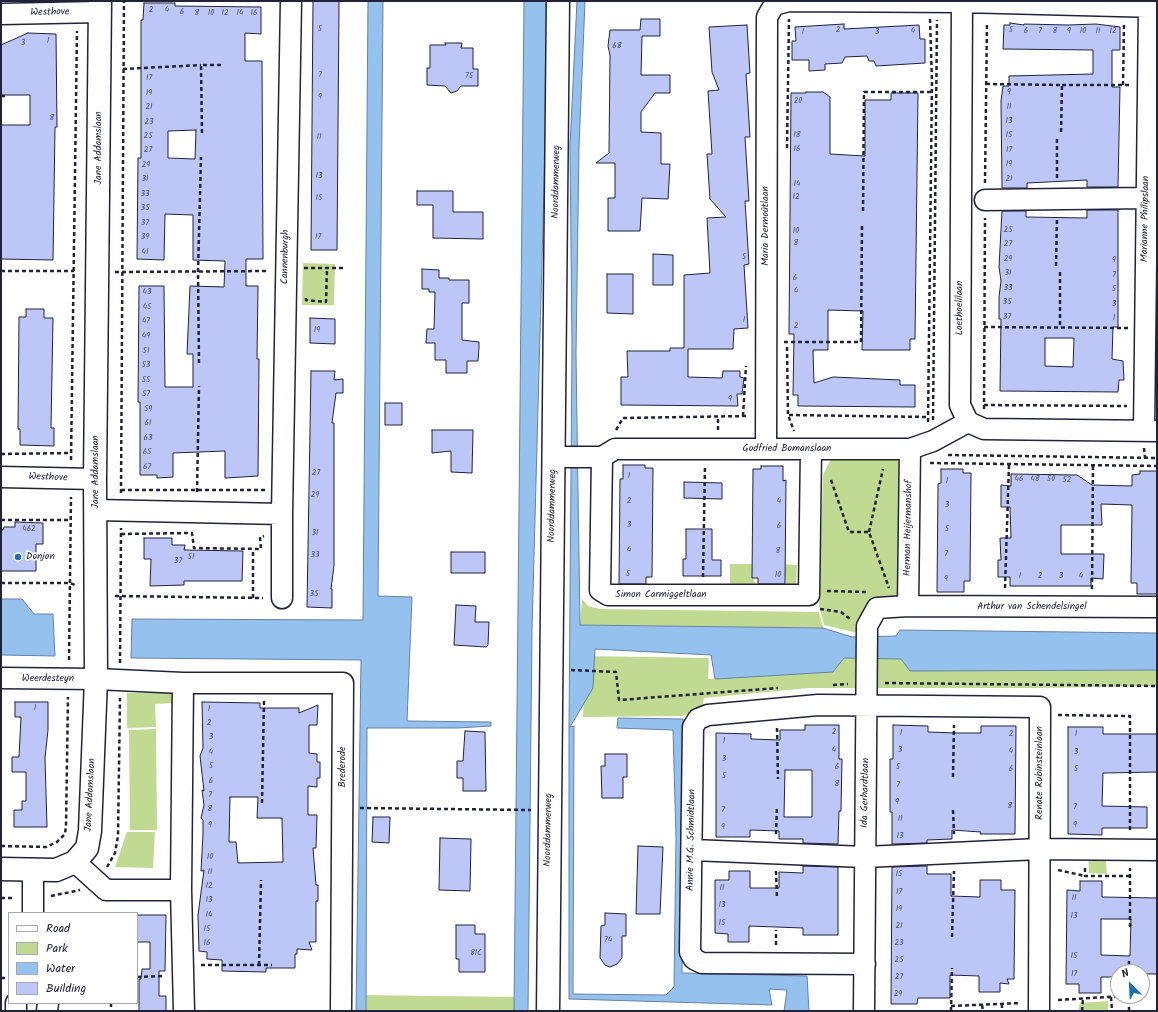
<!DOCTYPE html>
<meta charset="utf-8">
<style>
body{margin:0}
#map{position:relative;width:1158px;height:1012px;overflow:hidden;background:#fff;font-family:Kalam,sans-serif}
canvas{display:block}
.frame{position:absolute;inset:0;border:2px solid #22223b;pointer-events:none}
.legend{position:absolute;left:8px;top:912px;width:130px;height:92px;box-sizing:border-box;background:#fff;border:1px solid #a7a7b1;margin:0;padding:5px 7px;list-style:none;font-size:12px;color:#22223b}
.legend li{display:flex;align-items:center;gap:8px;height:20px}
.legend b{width:20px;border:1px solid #a7a7b1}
.north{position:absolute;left:1110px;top:964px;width:40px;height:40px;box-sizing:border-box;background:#fff;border:1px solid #a7a7b1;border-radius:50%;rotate:336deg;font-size:11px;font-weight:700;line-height:16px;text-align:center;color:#22223b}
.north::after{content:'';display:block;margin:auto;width:14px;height:18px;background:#1f6fb2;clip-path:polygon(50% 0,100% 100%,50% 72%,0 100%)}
</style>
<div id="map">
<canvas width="1158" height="1012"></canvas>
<div class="frame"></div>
<ul class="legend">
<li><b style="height:5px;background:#fff"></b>Road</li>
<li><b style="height:11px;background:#c0da91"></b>Park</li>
<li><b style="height:11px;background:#94c1ee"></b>Water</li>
<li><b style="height:11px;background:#bcc7f8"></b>Building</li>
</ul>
<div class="north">N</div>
</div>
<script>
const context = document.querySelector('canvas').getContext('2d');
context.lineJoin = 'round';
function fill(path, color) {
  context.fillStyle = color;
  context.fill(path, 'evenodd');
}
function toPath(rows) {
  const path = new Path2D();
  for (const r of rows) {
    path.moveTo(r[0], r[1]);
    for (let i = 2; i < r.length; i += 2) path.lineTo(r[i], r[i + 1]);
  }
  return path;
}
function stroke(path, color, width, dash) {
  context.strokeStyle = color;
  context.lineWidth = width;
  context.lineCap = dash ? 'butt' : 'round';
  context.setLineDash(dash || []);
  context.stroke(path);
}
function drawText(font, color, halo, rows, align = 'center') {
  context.font = font + ' Kalam,sans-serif';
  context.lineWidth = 3.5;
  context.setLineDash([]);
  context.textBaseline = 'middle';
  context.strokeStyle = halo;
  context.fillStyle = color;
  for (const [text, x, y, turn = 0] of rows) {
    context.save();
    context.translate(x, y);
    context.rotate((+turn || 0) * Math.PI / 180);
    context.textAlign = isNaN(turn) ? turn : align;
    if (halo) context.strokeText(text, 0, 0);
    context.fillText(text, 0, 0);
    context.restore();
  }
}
const green = toPath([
 [303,263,335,264,334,305,302,305],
 [834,453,894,456,903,467,901,597,866,606,862,634,824,625,819,605,823,475],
 [730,564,752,564,752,577,758,588,730,588],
 [782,564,797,565,796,589,785,589,786,577,782,576],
 [582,599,588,606,600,609,819,612,823,628,580,625],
 [586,656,709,658,708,679,833,672,844,658,901,659,910,671,1157,670,1157,686,1037,688,809,688,704,698,702,707,683,716,583,717],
 [127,693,172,693,172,703,155,704,156,727,127,728],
 [156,729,157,830,130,830,129,730],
 [127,832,155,832,153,868,115,867],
 [1088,851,1105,852,1107,874,1089,873],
 [361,995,514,997,514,1011,360,1011],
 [1108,1001,1108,1011,1078,1011,1080,1003]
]);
const water = toPath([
 [368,1,383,1,378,596,412,597,407,721,491,722,491,726,457,728,367,728,366,1011,356,1011,361,660,131,658,132,619,363,620,368,1],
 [524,1,549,1,532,630,528,1011,514,1011,524,1],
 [577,1,585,1,579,147,576,354,580,625,823,628,852,637,896,636,900,630,1157,633,1157,670,910,671,901,659,844,658,833,672,715,679,711,655,595,649,593,688,570,727,574,726,573,994,666,995,674,987,676,838,673,730,617,728,618,718,683,719,682,973,807,976,809,1011,784,1011,787,990,769,989,772,1005,569,999,569,728,572,347,570,146,577,1],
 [1,599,22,599,34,614,53,614,55,656,1,655,1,599]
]);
const building = toPath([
 [313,1,339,1,339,6,337,250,311,250,313,1],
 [144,3,175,3,175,6,261,7,261,34,245,33,245,61,262,61,263,259,246,259,246,286,258,286,257,359,259,359,258,476,225,478,225,451,173,453,173,477,157,478,157,475,140,475,140,402,138,402,139,286,164,286,165,387,193,387,193,354,187,354,190,286,224,287,225,261,193,260,193,215,165,214,164,260,137,259,138,158,141,158,141,20,143,20,144,3],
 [196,130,195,159,168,158,168,131,196,130],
 [641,19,660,19,660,36,642,36,641,75,670,75,670,93,655,93,641,112,641,132,661,133,661,164,670,164,668,199,642,198,640,231,608,231,608,198,615,198,615,163,596,163,609,153,610,55,608,46,610,30,640,30,641,19],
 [1010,23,1024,25,1024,24,1068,25,1096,24,1120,27,1120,50,1112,50,1112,87,1120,87,1118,187,1087,187,1087,180,1027,183,1027,188,1002,188,1001,101,1003,86,1009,86,1009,76,1093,74,1093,50,1003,49,1004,25,1010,25,1010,23],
 [844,24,844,29,919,25,920,39,925,39,925,63,876,66,874,61,869,61,867,56,845,57,842,63,825,64,825,70,809,71,809,60,792,60,792,41,796,41,795,27,844,24],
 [747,25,750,73,746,74,750,137,745,137,749,201,745,201,749,264,744,265,748,328,734,329,733,349,688,349,688,377,722,378,723,371,740,371,740,377,744,378,742,394,737,394,738,406,621,405,621,377,628,377,627,351,670,351,670,348,684,348,684,275,710,273,707,218,726,217,710,199,707,154,712,154,708,91,719,90,712,72,709,27,747,25],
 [28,33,56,34,57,127,55,127,53,260,1,259,1,125,30,125,30,95,1,95,1,45,28,33],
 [445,43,462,43,461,48,473,48,473,69,478,69,478,86,461,86,457,91,451,93,445,86,427,85,427,68,430,68,430,45,446,45,445,43],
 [806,92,823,92,830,97,830,154,865,156,865,100,891,100,891,93,918,93,915,339,910,339,910,350,862,350,863,311,828,310,828,350,813,350,814,383,833,377,900,380,900,385,915,385,915,407,798,406,798,395,793,395,794,334,789,334,791,93,806,93,806,92],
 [417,191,453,191,453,212,483,212,483,239,433,238,433,205,417,205,417,191],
 [1087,210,1118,210,1118,327,1113,327,1112,359,1123,361,1124,380,1119,380,1118,392,1000,391,1001,319,999,319,999,297,1001,281,999,267,1002,211,1026,211,1026,217,1087,218,1087,210],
 [1045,338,1074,338,1073,367,1045,366,1045,338],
 [653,254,673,255,673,285,653,285,653,254],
 [422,269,439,270,439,278,449,278,449,280,469,280,469,303,462,303,462,340,479,342,479,347,478,361,467,361,467,373,446,373,446,360,435,360,435,343,426,343,427,329,434,329,435,292,429,292,429,289,422,289,422,269],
 [607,274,633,274,633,314,607,313,607,274],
 [26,309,44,309,44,318,53,318,51,428,54,428,54,446,20,445,20,429,18,429,19,317,26,317,26,309],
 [310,318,335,319,335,344,310,343,310,318],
 [311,371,335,371,334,380,343,379,343,393,336,393,332,423,334,423,334,566,331,589,332,589,332,608,307,607,311,371],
 [385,403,402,403,402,425,385,425,385,403],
 [432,430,473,430,472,473,451,472,451,451,432,453,432,430],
 [623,465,645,465,645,468,653,468,652,577,646,577,646,584,619,584,620,479,623,479,623,465],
 [761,466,783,466,783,481,786,480,785,584,758,584,758,578,752,578,753,469,761,469,761,466],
 [941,469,963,469,963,473,971,473,970,581,964,581,964,592,937,592,938,484,941,483,941,469],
 [1140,471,1157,471,1157,594,1137,594,1137,583,1131,583,1132,505,1101,504,1102,525,1061,525,1061,554,1104,554,1103,579,1091,578,1091,586,1010,586,1010,577,998,577,998,560,1001,560,1000,538,1011,538,1010,507,1001,507,1001,485,1011,486,1011,474,1077,475,1092,485,1132,486,1132,475,1140,474,1140,471],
 [684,482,722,483,722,499,684,498,684,482],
 [15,522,43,523,43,544,36,544,36,571,1,571,1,530,3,530,4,527,15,527,15,522],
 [686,529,712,529,712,560,721,560,721,576,683,576,683,559,686,559,686,529],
 [144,538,172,538,172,545,185,545,184,550,243,551,242,581,184,581,184,585,150,586,151,559,144,559,144,538],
 [451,552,485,552,485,573,451,573,451,552],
 [456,605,476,606,475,622,489,622,488,645,486,647,454,645,456,605],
 [15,702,48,702,48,730,45,758,47,827,14,827,14,810,22,810,22,801,26,801,26,772,12,772,12,757,19,757,21,717,15,717,15,702],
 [202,702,260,703,260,708,299,708,299,713,318,705,317,725,309,725,309,753,317,754,317,762,320,762,320,778,317,778,317,787,308,786,308,815,317,815,316,848,313,848,316,885,318,885,318,901,316,901,316,942,309,942,312,950,297,949,297,954,295,954,295,968,266,968,266,972,222,971,222,960,207,959,207,952,199,951,198,915,204,870,201,871,203,834,203,820,201,818,204,805,202,790,204,791,200,756,203,748,202,702],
 [230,797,258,797,257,818,282,818,283,862,238,863,236,842,229,842,230,797],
 [805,725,839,725,839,759,842,759,841,811,839,811,838,844,803,843,803,839,779,839,779,831,750,830,750,837,716,837,716,733,751,734,751,739,780,740,780,730,805,730,805,725],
 [785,770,812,770,812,817,784,817,785,770],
 [893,725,928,726,928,732,956,733,981,733,981,726,1016,726,1015,834,980,834,981,832,952,830,952,839,927,840,927,843,892,844,892,812,890,812,890,759,893,759,893,725],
 [1068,727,1103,727,1103,734,1157,734,1157,772,1103,773,1102,806,1147,807,1147,828,1102,828,1102,835,1068,834,1068,727],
 [465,731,485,732,486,791,463,791,463,778,457,778,457,761,463,761,465,731],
 [605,754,627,754,627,777,623,777,623,798,602,798,601,766,605,766,605,754],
 [373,817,390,817,389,843,372,842,373,817],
 [440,838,471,839,470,891,439,890,440,838],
 [638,846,663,847,660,914,636,914,638,846],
 [803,866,838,867,838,935,803,935,803,928,749,926,749,942,728,942,728,934,715,933,715,880,729,880,729,871,750,871,750,888,779,888,779,872,803,873,803,866],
 [927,866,927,874,951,874,951,896,980,897,980,880,1001,880,1001,890,1015,890,1014,979,1007,979,1009,984,1000,983,1000,992,979,992,979,976,950,975,950,998,918,998,917,1004,891,1004,892,867,927,866],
 [1080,881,1102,881,1102,897,1157,898,1157,974,1146,974,1146,977,1142,977,1142,972,1118,972,1118,977,1101,977,1101,993,1079,993,1079,984,1066,984,1067,890,1080,891,1080,881],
 [1101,919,1131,919,1130,956,1101,955,1101,919],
 [605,913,626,914,626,936,622,936,622,958,617,964,610,967,605,965,600,958,601,926,605,925,605,913],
 [137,915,166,915,165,971,159,971,159,996,166,996,166,1011,139,1011,139,979,141,979,142,969,150,969,150,942,137,942,137,915],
 [456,925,475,925,475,934,485,934,485,972,459,972,459,959,456,959,456,925]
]);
const path = toPath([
 [123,69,201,65],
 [986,84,1062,85,1061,134],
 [1062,85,1129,85],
 [1123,85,1124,25],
 [1,96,7,96],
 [202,133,201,65,222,65],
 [1057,139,1057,181],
 [787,148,789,19],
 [985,183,987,22],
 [863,211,864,92,932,92],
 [1056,266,1057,218],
 [304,268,345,268],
 [1,271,74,271],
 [115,272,268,271],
 [1060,272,1060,328],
 [306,298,306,300,326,302,327,268],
 [984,327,1128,328],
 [784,342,861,342,862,226],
 [787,347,788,415,794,431],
 [199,363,198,272,201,157],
 [984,405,1127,406],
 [984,409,985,218],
 [789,415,928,417],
 [743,416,746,366],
 [933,420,937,20],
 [928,422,932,82,930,19],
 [616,430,623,418,748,416],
 [718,430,718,416],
 [1144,448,1145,458],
 [1,454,71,453],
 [948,455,1157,458],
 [71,460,77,31],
 [930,463,1157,466],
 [831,480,849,532,869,532,889,588],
 [121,490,265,490],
 [197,492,199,386],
 [121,493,124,1],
 [1,520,70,520],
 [869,532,883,469],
 [121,534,192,533,194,548,261,549,260,537,264,536],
 [703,577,705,466],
 [1,583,70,583,77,586],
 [1005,588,1009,464],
 [1092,589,1093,465],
 [827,591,866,592],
 [115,596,263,598],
 [253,598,253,549],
 [820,609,841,612,850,619],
 [69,660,71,497],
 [120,663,121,528],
 [571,670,616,672,619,700,778,688],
 [885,683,1157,686],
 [833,685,848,684],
 [1058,715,1130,716,1130,831],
 [777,728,778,779],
 [953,777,954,725],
 [262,803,264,701],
 [360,808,531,810],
 [953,810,954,834],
 [776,834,777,807],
 [1,846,46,847,57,842,65,834,66,826,68,697],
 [107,867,115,853,118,836,120,698],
 [1085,868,1085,876,1130,876],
 [1058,870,1085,876],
 [776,871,777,899],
 [51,896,80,890],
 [1,898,14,898],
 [1130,927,1130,868],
 [952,937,954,871],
 [776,945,776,930],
 [201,965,272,965],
 [259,965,261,880],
 [1129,972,1129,958],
 [137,977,164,976],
 [1,978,9,978],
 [1111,997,1112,1011],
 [1058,1000,1123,996],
 [111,1003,111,1011],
 [1002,1004,1002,1011],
 [982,1005,983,1011],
 [951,1006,1021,1003],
 [951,1011,952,968],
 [1082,1011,1083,999],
 [1129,1011,1129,996]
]);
const street = toPath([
 [962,1,960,405,968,422,984,429,1157,431],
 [1,14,100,12],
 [985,200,1146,198],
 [1144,431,1149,7],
 [766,448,767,17,774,5,789,1,962,2,1157,7],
 [554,457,602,457],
 [602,457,600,590,608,595,809,595,811,449],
 [602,457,615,449,910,449,933,441,968,422],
 [1,477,95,479],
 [96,510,282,514,291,1],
 [282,514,282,598],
 [908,606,910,449],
 [1,678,96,679,183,683,343,683,341,1011],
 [692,850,865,857,1039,849,1157,850],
 [75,862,106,890,181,890,183,683],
 [181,890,184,1011],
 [33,913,33,870],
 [865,964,702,963,694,959,690,952,693,727,698,719,708,715,818,705,1040,707,1039,1011],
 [16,1011,16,1003],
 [47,1011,48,1003],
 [864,1011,867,626,877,608,908,606,1157,607]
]);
const secondary = toPath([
 [1,869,56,870,75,862,87,848,90,831,96,679,95,479,100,1],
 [548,1011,558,1]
]);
const markers = [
 [18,557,4,"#1f6fb2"]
];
const numberNames = [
 ["2",151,11],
 ["4",167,11],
 ["6",182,13],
 ["8",197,14],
 ["10",211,14],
 ["12",225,14],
 ["14",240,14],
 ["16",254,14],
 ["5",320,30],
 ["2",838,31],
 ["5",1011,31],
 ["4",913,32],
 ["6",1026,32],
 ["7",1040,32],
 ["8",1055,32],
 ["9",1069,32],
 ["10",1083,32],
 ["11",1098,32],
 ["12",1113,32],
 ["1",803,33],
 ["3",877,33],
 ["1",48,42],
 ["3",23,44],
 ["68",617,47],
 ["7",320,76],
 ["75",469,77],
 ["17",149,79],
 ["9",1009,93],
 ["19",149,94],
 ["9",320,98],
 ["20",798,102],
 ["21",149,108],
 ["11",1009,108],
 ["8",52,119],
 ["13",1009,122],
 ["23",149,123],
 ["18",797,136],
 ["15",1009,136],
 ["25",148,137],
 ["11",319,138],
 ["16",797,150],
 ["27",148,151],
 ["17",1009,151],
 ["19",1009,165],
 ["29",146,166],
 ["13",319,177],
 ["31",145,180],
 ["21",1009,180],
 ["14",797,185],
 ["33",145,195],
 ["12",796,198],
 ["15",319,199],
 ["35",145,209],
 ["37",145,224],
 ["25",1008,231],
 ["10",796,232],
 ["39",145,238],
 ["17",318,238],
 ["8",796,244],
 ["27",1008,245],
 ["41",145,253],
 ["5",744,258],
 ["29",1008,260],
 ["9",1114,261],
 ["31",1008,274],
 ["7",1114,276],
 ["6",795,279],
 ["33",1008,289],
 ["5",1114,290],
 ["4",796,292],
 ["43",147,293],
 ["35",1007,303],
 ["3",1114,305],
 ["45",147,308],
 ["37",1007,318],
 ["1",1114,319],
 ["1",744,321],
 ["47",146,322],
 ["2",796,327],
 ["19",317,331],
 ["49",146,337],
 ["51",146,352],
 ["53",146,366],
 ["55",146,381],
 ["57",146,395],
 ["9",730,400],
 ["59",148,410],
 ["61",148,424],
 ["63",148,439],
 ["65",147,453],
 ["67",147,468],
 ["27",316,474],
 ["1",629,477],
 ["46",1019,480],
 ["48",1035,480],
 ["50",1051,480],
 ["52",1067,481],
 ["1",947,482],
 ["29",315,496],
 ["2",629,502],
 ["4",779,502],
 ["3",947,506],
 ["3",629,526],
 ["6",779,527],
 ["462",29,530],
 ["5",947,530],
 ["31",315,534],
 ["4",629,551],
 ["8",778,552],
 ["7",946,555],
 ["33",315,556],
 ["51",191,558],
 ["37",178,562],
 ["5",628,575],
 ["10",778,576],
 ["1",1020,577],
 ["2",1040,577],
 ["3",1061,577],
 ["4",1081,577],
 ["9",946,580],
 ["35",314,595],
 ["1",35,709],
 ["1",209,710],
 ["2",209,724],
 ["2",834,733],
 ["1",901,734],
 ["2",1011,735],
 ["1",1076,735],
 ["3",211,738],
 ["1",724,742],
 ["4",834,751],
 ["3",900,751],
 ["4",1011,752],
 ["4",211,753],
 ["3",1076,753],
 ["3",724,760],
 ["5",211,767],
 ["6",837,768],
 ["5",898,768],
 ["6",1011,770],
 ["5",1076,770],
 ["5",724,777],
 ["6",211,782],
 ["8",837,785],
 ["7",898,786],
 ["7",210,796],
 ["9",897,803],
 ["8",1010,807],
 ["7",1075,808],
 ["8",210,810],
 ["7",723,811],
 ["11",900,820],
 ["9",210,826],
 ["9",1075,826],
 ["9",723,828],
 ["13",900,837],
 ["10",210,858],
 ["11",210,873],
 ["15",899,875],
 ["12",209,887],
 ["11",722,889],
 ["17",899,893],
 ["11",1074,899],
 ["13",209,901],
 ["13",722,906],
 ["19",899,910],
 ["14",209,916],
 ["13",1074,917],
 ["15",722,924],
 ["21",899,927],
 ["15",207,930],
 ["74",608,941],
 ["16",207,944],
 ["23",899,944],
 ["81C",476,954],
 ["15",1074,957],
 ["25",899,961],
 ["17",1074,975],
 ["27",899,978],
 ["29",898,995]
];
const streetNames = [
 ["Westhove",50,13,-1],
 ["Jane Addamslaan",99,148,-90],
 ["Noorddammerweg",557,182,-89],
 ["Marianne Philipslaan",1146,219,-89],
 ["Maria Dermoûtlaan",766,226,-90],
 ["Cannenburgh",286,257,-89],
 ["Loethoelilaan",960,308,-90],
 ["Godfried Bomanslaan",787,449],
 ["Jane Addamslaan",96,472,-90],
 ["Westhove",48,478,2],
 ["Noorddammerweg",553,506,-89],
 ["Herman Heijermanshof",909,528,-89],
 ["Simon Carmiggeltlaan",661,595],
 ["Arthur van Schendelsingel",1032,607],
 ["Weerdesteyn",48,679],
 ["Brederode",343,767,-90],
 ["Renate Rubinsteinlaan",1040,773,-90],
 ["Ida Gerhardtlaan",866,793,-89],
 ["Jane Addamslaan",91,795,-87],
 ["Noorddammerweg",549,830,-89],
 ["Annie M.G. Schmidtlaan",692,840,-89]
];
const poiNames = [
 ["Donjon",26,557]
];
fill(green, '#c0da91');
fill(water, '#94c1ee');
stroke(water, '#6681a6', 1);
fill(building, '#bcc7f8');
stroke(building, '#22223b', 1);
stroke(street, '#22223b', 23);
stroke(secondary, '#22223b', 25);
stroke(path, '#22223b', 2.5, [4, 3]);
stroke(street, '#fff', 20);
stroke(secondary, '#fff', 22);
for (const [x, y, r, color] of markers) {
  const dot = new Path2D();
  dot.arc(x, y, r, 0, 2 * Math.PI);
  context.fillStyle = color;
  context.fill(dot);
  stroke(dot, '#fff', 1.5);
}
drawText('8px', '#484b6a', null, numberNames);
drawText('10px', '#22223b', '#fff', streetNames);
drawText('10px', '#22223b', '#fff', poiNames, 'left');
</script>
